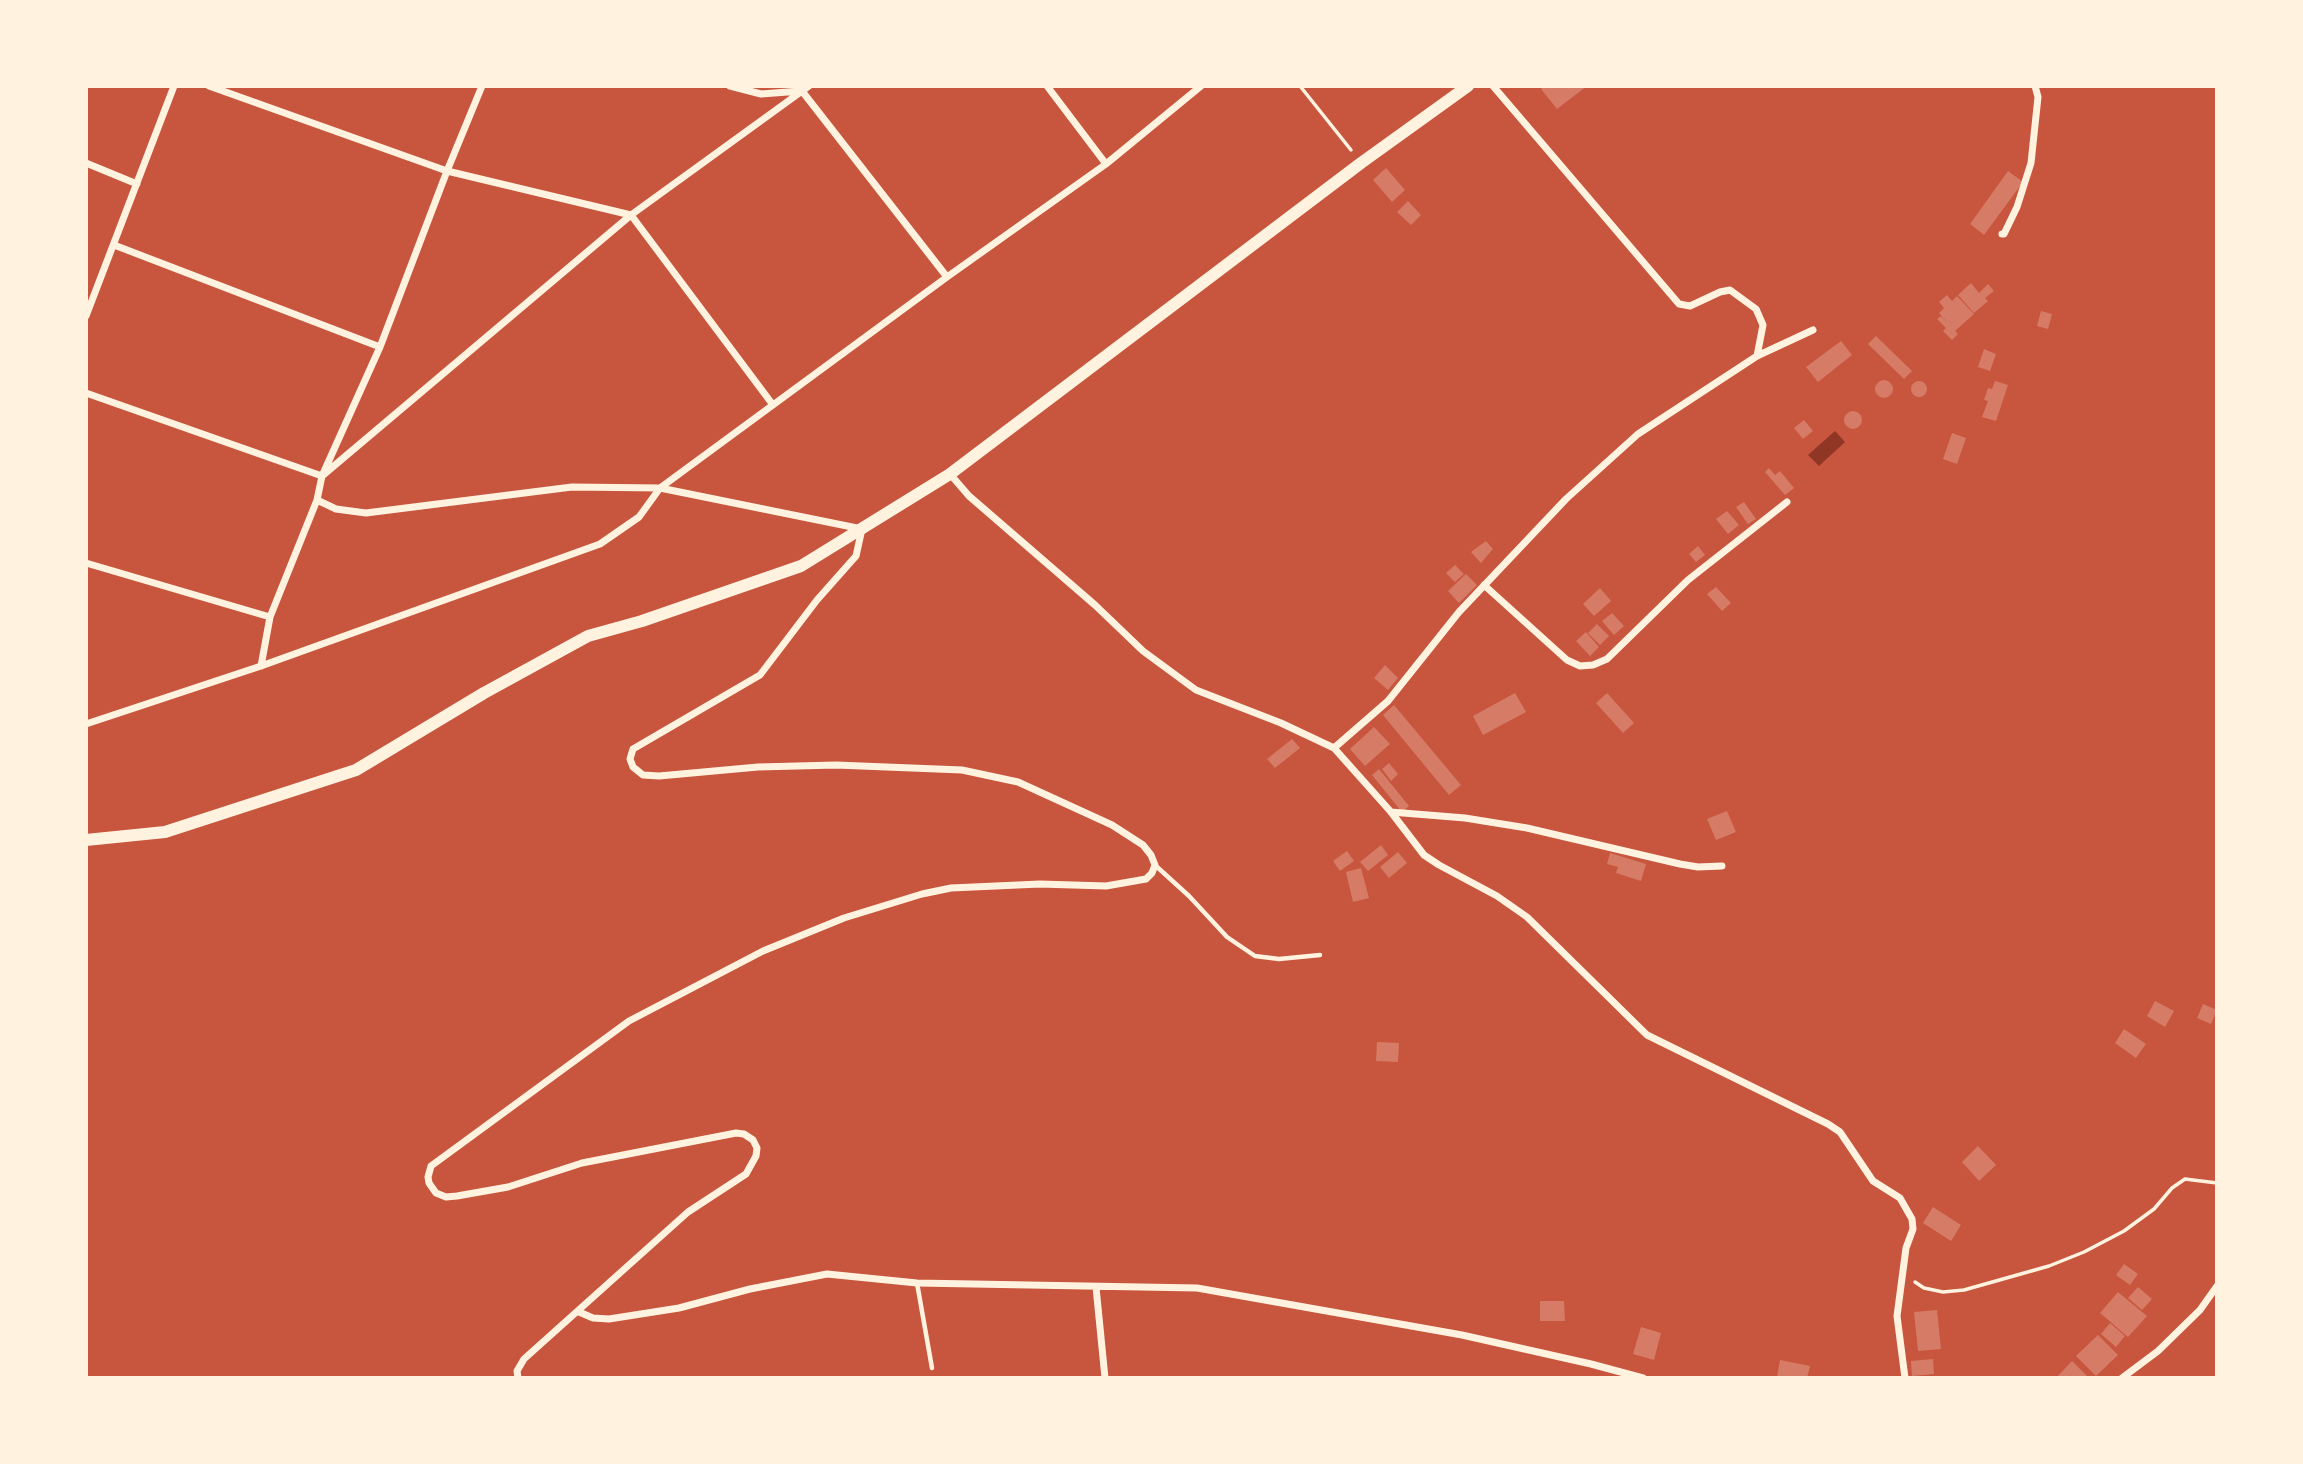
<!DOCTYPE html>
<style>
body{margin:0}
#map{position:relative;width:2303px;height:1464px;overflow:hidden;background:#c8553d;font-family:"Work Sans",sans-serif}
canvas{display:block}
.frame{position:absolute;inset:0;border:88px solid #fff3e0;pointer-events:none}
</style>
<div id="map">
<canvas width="2303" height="1464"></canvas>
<div class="frame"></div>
</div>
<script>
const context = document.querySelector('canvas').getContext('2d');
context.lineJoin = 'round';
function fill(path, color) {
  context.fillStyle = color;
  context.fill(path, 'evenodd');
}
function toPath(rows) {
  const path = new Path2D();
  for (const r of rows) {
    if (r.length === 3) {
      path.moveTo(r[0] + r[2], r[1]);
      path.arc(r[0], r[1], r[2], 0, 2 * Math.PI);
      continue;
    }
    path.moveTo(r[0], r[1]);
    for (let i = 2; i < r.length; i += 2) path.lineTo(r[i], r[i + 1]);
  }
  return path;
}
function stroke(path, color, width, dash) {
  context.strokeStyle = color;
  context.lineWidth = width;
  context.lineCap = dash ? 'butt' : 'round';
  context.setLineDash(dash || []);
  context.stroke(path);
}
const water = toPath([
 [1835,431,1845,442,1819,466,1808,455]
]);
const building = toPath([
 [1545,86,1587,86,1557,109,1541,89],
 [1386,168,1405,190,1392,202,1373,180],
 [2008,171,2023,182,1984,235,1970,224],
 [1408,201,1421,215,1411,225,1397,212],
 [1971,283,1979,293,1988,284,1994,291,1985,298,1988,301,1974,313,1958,295],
 [1947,295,1952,301,1957,296,1974,314,1955,331,1958,334,1952,340,1943,331,1946,328,1937,319,1941,316,1948,323,1939,313,1944,308,1939,302],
 [2041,311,2052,314,2048,329,2037,326],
 [1876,336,1912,371,1904,379,1868,344],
 [1841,341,1852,355,1818,382,1806,367],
 [1984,349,1996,354,1990,371,1978,367],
 [1884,389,9],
 [1919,389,8],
 [1995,381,2008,385,1996,421,1982,417,1988,401,1984,400,1988,388,1992,389],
 [1853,420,9],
 [1804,420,1813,431,1803,439,1794,428],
 [1952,433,1966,438,1957,464,1943,459],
 [1769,468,1775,475,1780,471,1794,488,1785,495,1765,472],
 [1744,502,1756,519,1748,524,1736,507],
 [1727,511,1739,525,1728,534,1716,519],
 [1486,541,1493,549,1481,563,1471,552],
 [1698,546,1705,555,1696,562,1689,554],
 [1455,565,1464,574,1455,582,1446,573],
 [1466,574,1477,585,1459,603,1448,591],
 [1716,587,1731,603,1722,611,1707,594],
 [1600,588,1611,601,1594,616,1583,604],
 [1612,613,1624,626,1614,635,1602,621],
 [1597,624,1609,636,1600,645,1588,633],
 [1586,632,1599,647,1590,656,1576,641],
 [1385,665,1398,678,1388,690,1374,678],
 [1515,693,1526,712,1483,735,1473,716],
 [1607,693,1634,723,1623,733,1596,703],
 [1394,705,1461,785,1449,795,1383,715],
 [1374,727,1390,744,1365,766,1350,749],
 [1292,739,1300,748,1275,768,1267,759],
 [1389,763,1398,774,1391,781,1382,769],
 [1379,769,1409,806,1402,812,1372,775],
 [1727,811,1736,832,1716,840,1707,819],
 [1381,845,1388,855,1368,871,1360,862],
 [1347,851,1354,861,1340,871,1333,861],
 [1398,852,1407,863,1389,878,1380,867],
 [1610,853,1646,864,1641,881,1616,873,1618,867,1607,864],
 [1361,868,1369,898,1353,902,1346,872],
 [2155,1001,2174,1011,2165,1027,2147,1016],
 [2203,1004,2217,1010,2211,1024,2197,1018],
 [2124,1029,2146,1044,2136,1058,2115,1043],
 [1377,1042,1399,1043,1398,1062,1376,1061],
 [1978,1146,1996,1165,1979,1181,1962,1162],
 [1933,1207,1961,1225,1951,1241,1923,1223],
 [2124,1264,2138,1274,2130,1285,2116,1275],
 [2138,1287,2152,1299,2142,1310,2128,1298],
 [2118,1292,2147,1316,2128,1337,2100,1313],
 [1540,1301,1564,1301,1565,1321,1540,1321],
 [1937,1310,1941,1349,1918,1351,1914,1312],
 [2110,1323,2125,1336,2116,1347,2101,1334],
 [1641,1327,1661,1333,1654,1360,1633,1354],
 [2098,1335,2118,1355,2096,1376,2076,1356],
 [1933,1359,1934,1374,1912,1376,1911,1361],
 [1780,1360,1810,1366,1807,1378,1777,1377],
 [2072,1361,2089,1378,2056,1378]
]);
const path = toPath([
 [1300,86,1351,150],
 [1915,1282,1924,1288,1943,1292,1964,1290,2049,1266,2084,1252,2124,1231,2154,1209,2172,1188,2185,1179,2217,1183]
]);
const service = toPath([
 [1156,866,1189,896,1227,937,1255,956,1279,959,1320,955],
 [917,1283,932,1368]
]);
const minor = toPath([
 [209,86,447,171,631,215,773,405],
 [730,86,761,94,801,91],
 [1047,86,1106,164],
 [1493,86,1679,304,1690,306,1720,292,1730,290,1756,309,1763,325,1757,356],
 [802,91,947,277],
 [86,163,137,184],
 [2002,234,2004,234,2017,207,2031,163,2038,97,2035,86],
 [114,245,380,347],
 [86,316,174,86],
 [86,393,322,476,631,215,809,86],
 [950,474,969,496,1095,605,1143,651,1196,690,1281,723,1334,748,1391,812,1424,855,1439,865,1497,896,1527,917,1647,1035,1828,1124,1840,1132,1873,1181,1900,1198,1912,1219,1913,1229,1906,1248,1897,1316,1905,1378],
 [317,500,336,509,366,513,572,487,660,488,862,529,856,556,817,600,760,675,633,749,630,759,633,767,643,775,659,776,758,767,836,765,962,770,1018,782,1112,825,1143,845,1151,855,1155,865,1152,873,1146,879,1106,886,1040,884,951,888,922,894,844,918,763,951,629,1021,431,1166,428,1177,429,1183,436,1193,446,1197,457,1196,508,1187,582,1163,736,1133,744,1134,753,1140,757,1148,756,1156,746,1174,688,1212,524,1359,517,1371,518,1378],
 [86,563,270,617],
 [1484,585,1567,660,1580,666,1593,665,1607,659,1688,580,1787,502],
 [261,666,270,617,317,500,322,476,380,347,447,171,482,86],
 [86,724,261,666,600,544,639,517,660,488,947,277,1106,164,1201,86],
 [1334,748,1388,701,1459,612,1566,499,1638,434,1757,356,1813,330],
 [1391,812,1465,818,1527,828,1680,864,1698,867,1722,866],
 [1096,1287,1105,1378],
 [579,1312,593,1318,609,1319,679,1308,750,1289,827,1274,917,1283,1197,1288,1462,1335,1591,1364,1643,1378],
 [2122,1378,2158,1351,2200,1310,2217,1286]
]);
const tertiary = toPath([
 [86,840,165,832,356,770,484,693,588,636,642,621,801,566,950,474,1361,163,1468,86]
]);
fill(water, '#8f3625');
fill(building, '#d67c66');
stroke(path, '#fff3e0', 3.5);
stroke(service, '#fff3e0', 4.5);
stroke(minor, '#fff3e0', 7);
stroke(tertiary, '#fff3e0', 12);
</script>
